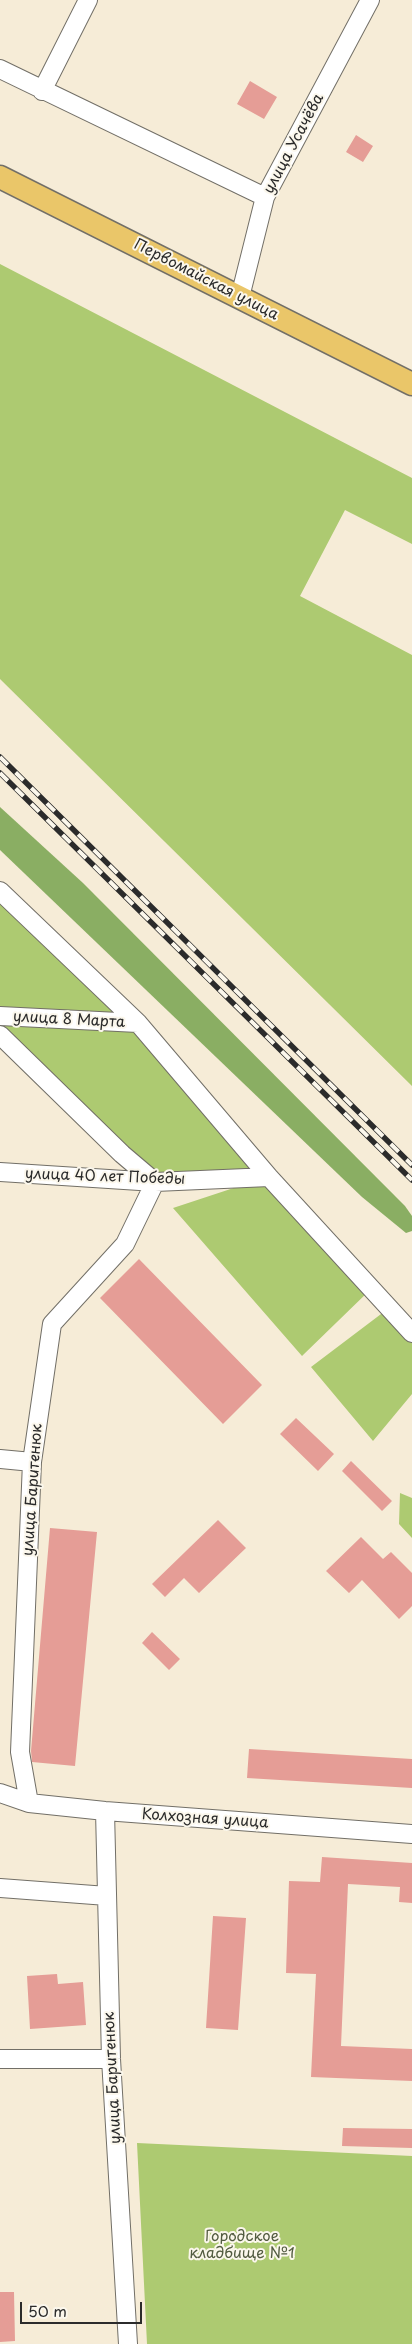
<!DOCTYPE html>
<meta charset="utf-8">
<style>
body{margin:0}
#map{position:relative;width:412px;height:2344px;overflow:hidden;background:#f6ecd7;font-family:"Playpen Sans",sans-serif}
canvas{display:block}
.scale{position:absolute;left:20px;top:2302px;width:122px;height:22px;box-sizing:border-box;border:2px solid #2b2b2b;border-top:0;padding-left:6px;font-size:15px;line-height:18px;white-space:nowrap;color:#2b2b2b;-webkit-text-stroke:4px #fbf7ec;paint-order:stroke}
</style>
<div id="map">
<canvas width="412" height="2344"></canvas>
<div class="scale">50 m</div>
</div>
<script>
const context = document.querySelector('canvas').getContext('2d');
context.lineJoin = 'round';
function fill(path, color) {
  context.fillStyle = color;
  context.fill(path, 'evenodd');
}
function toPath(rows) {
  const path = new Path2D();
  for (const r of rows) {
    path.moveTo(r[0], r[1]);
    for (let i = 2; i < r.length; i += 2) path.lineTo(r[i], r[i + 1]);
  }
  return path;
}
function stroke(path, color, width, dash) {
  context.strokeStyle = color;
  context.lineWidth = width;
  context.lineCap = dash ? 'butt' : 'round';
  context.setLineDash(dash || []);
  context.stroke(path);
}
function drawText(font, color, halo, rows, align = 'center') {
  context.font = font + ' "Playpen Sans",sans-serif';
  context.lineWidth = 4;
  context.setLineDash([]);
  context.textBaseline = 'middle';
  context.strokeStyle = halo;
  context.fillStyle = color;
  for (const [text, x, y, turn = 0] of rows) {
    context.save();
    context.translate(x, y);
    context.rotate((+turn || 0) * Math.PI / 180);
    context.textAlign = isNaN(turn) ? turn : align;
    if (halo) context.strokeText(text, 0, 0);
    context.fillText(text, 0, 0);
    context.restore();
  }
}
const green = toPath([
 [0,264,412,478,412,544,345,510,300,596,412,655,412,1086,0,679],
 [0,892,138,1023,371,1289,302,1356,173,1208,267,1177,155,1182,0,1034],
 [389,1308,412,1333,412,1394,373,1441,311,1367],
 [400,1493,412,1498,412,1538,399,1524],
 [137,2143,412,2156,412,2344,147,2344]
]);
const forest = toPath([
 [0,807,83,883,405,1206,412,1216,412,1231,406,1233,362,1197,0,850]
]);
const building = toPath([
 [250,81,277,97,264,119,237,104],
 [356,135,373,146,363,162,346,152],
 [139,1259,262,1385,223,1424,100,1298],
 [296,1418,334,1454,318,1471,280,1434],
 [351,1461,392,1501,382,1511,342,1471],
 [218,1520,246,1548,199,1593,184,1578,165,1597,152,1584],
 [50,1528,97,1532,75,1766,32,1762,31,1751],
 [361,1537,383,1559,391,1552,412,1573,412,1606,399,1619,362,1580,349,1593,326,1571],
 [152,1632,180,1659,169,1670,142,1643],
 [249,1749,412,1759,412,1788,247,1778],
 [322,1857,412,1863,412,1903,399,1902,400,1887,348,1884,341,2046,412,2049,412,2081,311,2077,316,1974,286,1973,289,1881,320,1882],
 [213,1916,246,1918,238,2030,206,2028],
 [57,1974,58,1984,83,1982,86,2025,30,2029,27,1976],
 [343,2128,412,2129,412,2148,342,2146],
 [0,2292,14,2292,15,2341,0,2342]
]);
const minor = toPath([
 [0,69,265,197],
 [42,91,88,0],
 [240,297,265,197,370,0],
 [0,891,138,1023,269,1177,412,1333],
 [0,1016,138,1023],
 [0,1035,122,1154,155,1182,125,1244,52,1324,32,1462,20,1752,29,1803],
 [0,1172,155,1182,269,1177],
 [0,1459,32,1462],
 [0,1793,29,1803,105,1811,412,1834],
 [105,1811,111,2059,128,2344],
 [0,1888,107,1896],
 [0,2059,111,2059]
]);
const major = toPath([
 [0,177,412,384]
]);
const rail = toPath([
 [0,757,412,1165],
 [0,773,412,1180]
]);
const streetNames = [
 ["улица Усачёва",294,144,-62],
 ["Первомайская улица",206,280,27],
 ["улица 8 Марта",69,1020,3],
 ["улица 40 лет Победы",105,1177,2],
 ["улица Баритенюк",33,1490,-86],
 ["Колхозная улица",205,1819,4],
 ["улица Баритенюк",113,2078,-93]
];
const parkNames = [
 ["Городское",242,2237],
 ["кладбище №1",242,2254]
];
fill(green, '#adca71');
fill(forest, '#8aae63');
fill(building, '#e59d96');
stroke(minor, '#726f67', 20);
stroke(major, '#726f67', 25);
stroke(minor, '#fff', 18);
stroke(major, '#eac669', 22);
stroke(rail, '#2b2b2b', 5.5);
stroke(rail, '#fbf7ec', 4, [11]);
drawText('15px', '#2b2b2b', '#fbf7ec', streetNames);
drawText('15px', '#525b40', '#fbf7ec', parkNames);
</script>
